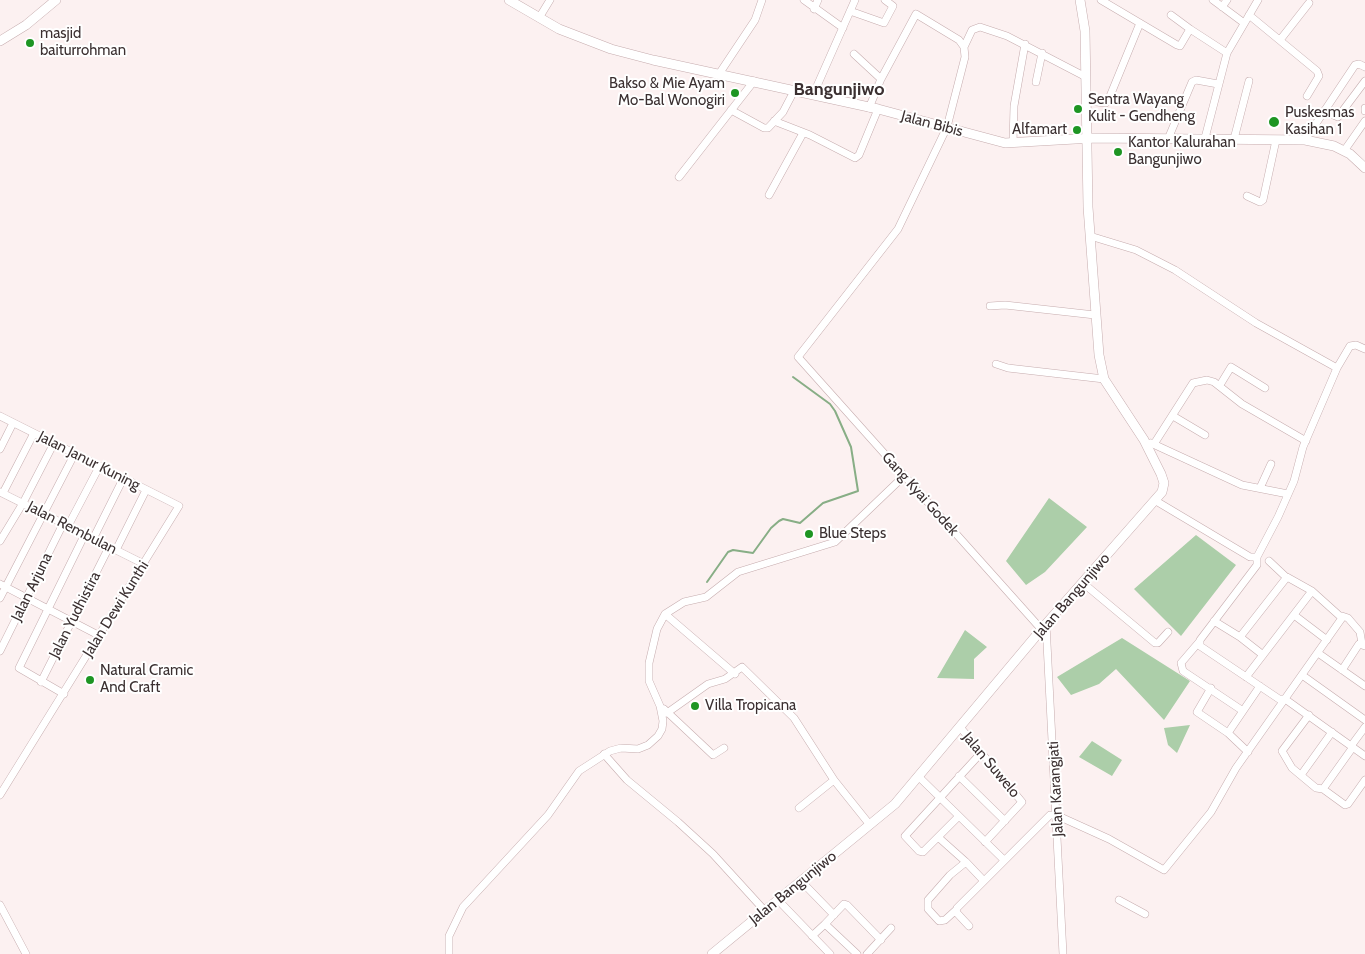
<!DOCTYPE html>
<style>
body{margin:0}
canvas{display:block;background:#fcf1f1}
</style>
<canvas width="1365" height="954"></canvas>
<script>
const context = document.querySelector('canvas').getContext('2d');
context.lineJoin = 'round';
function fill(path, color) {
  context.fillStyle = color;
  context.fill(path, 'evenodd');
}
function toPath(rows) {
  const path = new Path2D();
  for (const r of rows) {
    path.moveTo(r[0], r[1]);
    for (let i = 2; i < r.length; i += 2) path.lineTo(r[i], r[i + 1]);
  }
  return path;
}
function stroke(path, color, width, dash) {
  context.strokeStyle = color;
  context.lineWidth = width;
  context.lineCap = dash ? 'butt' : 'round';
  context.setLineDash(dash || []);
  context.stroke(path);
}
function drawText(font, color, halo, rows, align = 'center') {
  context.font = font + ' Cabin,sans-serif';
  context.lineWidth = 4;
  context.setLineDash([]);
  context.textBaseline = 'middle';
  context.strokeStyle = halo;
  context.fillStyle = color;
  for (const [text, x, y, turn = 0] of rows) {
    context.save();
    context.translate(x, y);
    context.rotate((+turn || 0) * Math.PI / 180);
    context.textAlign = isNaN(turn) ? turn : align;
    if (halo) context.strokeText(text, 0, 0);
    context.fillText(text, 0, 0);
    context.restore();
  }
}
const green = toPath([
 [1049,498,1087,527,1045,572,1026,585,1006,561],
 [1196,535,1236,565,1181,636,1134,589],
 [965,630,987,647,974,659,974,679,937,678],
 [1122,638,1190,681,1164,720,1116,669,1099,684,1071,695,1057,677],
 [1190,725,1177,753,1168,745,1164,728],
 [1092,741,1122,760,1112,776,1079,757]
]);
const stream = toPath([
 [707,582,728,552,733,550,753,553,771,528,779,521,783,519,800,523,823,503,858,491,851,447,835,411,830,404,793,377]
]);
const minor = toPath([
 [804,0,843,28],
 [1101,0,1177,45,1180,46,1190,29,1227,53],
 [1213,0,1244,23],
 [1222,7,1227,0],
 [814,9,818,0],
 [850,11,884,23,893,6,885,0],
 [1171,15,1190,29],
 [1249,15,1317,71,1319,76,1307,96],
 [539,18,550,0],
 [1280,40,1309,3],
 [854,54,881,79],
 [719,74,755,20,762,0],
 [1036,82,1042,53],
 [813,95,855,0],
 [1086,101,1106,103,1108,101,1140,23],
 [869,108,881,79,916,14,959,40,964,47],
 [1365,108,1365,111],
 [731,110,764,128,768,128,783,112,794,91],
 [1324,111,1338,117,1365,81],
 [774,121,810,135,855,158,859,155,878,109],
 [1205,138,1227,53,1258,0],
 [1168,139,1192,82,1196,80,1218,84],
 [1234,139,1249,81],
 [1305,140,1355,65,1359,64,1365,67],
 [1013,143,1014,106,1025,44],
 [1344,151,1365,121],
 [679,177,754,81],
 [769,195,803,133],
 [1247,196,1260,202,1263,200,1276,140],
 [1090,236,1136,250,1175,270,1256,323,1337,368],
 [990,306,1005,305,1095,315],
 [996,364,1008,368,1104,379],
 [1220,385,1231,367,1265,388],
 [0,416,179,506,0,795],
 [1173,416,1205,435],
 [1151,443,1242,485,1288,494],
 [1154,444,1193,383,1207,380,1214,382,1242,404,1306,441],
 [0,449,13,423],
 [1260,488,1271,464],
 [0,492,144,564],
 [3,493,34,433],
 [1156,501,1250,557,1257,557,1278,517,1294,481,1303,447,1337,368,1350,346,1356,345,1365,349],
 [68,526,99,467],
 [93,539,123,479],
 [0,541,23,503,54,443],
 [116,550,146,490],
 [1257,557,1257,565,1200,640,1200,646,1279,699,1285,699,1365,756],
 [1269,561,1286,577],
 [1083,583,1155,643,1158,643,1168,632],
 [0,584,100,636],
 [0,598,75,453],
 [665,614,735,674],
 [1294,615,1327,640],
 [1342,616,1348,618,1360,632,1362,644],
 [1046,624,1063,954],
 [1042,630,798,357,898,229,947,127,965,57,964,47,972,30,980,27,1007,36,1084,76],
 [1240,637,1263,655],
 [1199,642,1181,663,1183,671,1243,711],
 [0,651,63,524],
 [1318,653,1365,686],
 [1342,670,1359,644,1365,646],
 [1302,675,1365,720],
 [1246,677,1312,591],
 [41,682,109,547],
 [1211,688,1197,712,1228,733,1248,752],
 [64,694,19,668,85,534],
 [664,709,713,755,724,748],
 [667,713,708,684,725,679,742,667,794,718,834,780],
 [1309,715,1282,751,1292,768,1316,788,1323,789,1345,805,1348,804,1365,780],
 [960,727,1022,802,985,842],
 [1228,733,1260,686],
 [1351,746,1365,727],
 [604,754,627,780,678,822,713,854,765,911],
 [1301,775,1332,732],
 [918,776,1004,860],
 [959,776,1005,821],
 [1323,789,1353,747],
 [799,808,834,780,870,825],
 [958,817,923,852,919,851,905,836,981,753],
 [938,837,966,862],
 [801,881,834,915],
 [778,900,830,954],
 [1119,900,1145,914],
 [0,905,26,954],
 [956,910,945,920,939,921,928,909,928,900,950,875,966,862,984,881],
 [969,926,956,912,957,908,1050,815,1056,815,1109,839,1164,870,1211,812,1236,768,1342,618,1312,591,1287,577,1240,637,1214,621],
 [812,936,825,924],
 [449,954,449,936,463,907,548,815,579,771,610,751,621,748,638,749,648,745,658,736,662,729,663,721,660,706,649,681,649,663,657,629,665,614,684,602,706,597,738,572,835,542,904,476],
 [857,954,825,924,844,904,847,905,881,940],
 [867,954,891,928]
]);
const major = toPath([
 [509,0,559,29,611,49,653,60,878,109,1005,143,1093,138,1305,140,1334,146,1350,154,1365,168],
 [0,41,26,25,56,0],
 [712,954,895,804,1046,624,1162,492,1164,483,1161,474,1144,440,1104,379,1099,355,1088,207,1085,31,1080,0]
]);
const markers = [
 [30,43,5,"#1e9523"],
 [735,93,5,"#1e9523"],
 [1078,109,5,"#1e9523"],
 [1274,122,6,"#1e9523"],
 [1077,130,5,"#1e9523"],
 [1118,152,5,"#1e9523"],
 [809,534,5,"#1e9523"],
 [90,680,5,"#1e9523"],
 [695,706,5,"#1e9523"]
];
const poiNames = [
 ["masjid",40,34],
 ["baiturrohman",40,51],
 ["Bakso & Mie Ayam",725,84,"right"],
 ["Mo-Bal Wonogiri",725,101,"right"],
 ["Sentra Wayang",1088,100],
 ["Kulit - Gendheng",1088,117],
 ["Puskesmas",1285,113],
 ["Kasihan 1",1285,130],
 ["Alfamart",1067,130,"right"],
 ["Kantor Kalurahan",1128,143],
 ["Bangunjiwo",1128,160],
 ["Blue Steps",819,534],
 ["Natural Cramic",100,671],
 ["And Craft",100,688],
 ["Villa Tropicana",705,706]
];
const streetNames = [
 ["Jalan Bibis",932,124,15],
 ["Jalan Janur Kuning",89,461,27],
 ["Gang Kyai Godek",920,494,48],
 ["Jalan Rembulan",72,528,27],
 ["Jalan Arjuna",32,587,-64],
 ["Jalan Bangunjiwo",1072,596,-49],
 ["Jalan Dewi Kunthi",116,609,-58],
 ["Jalan Yudhistira",75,615,-63],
 ["Jalan Suwelo",991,765,50],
 ["Jalan Karangjati",1056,789,-93],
 ["Jalan Bangunjiwo",793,888,-39]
];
const quarterNames = [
 ["Bangunjiwo",839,90]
];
fill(green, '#accea9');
stroke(stream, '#88ae86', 2);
stroke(minor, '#c6acae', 8);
stroke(major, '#c6acae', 10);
stroke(minor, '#fff', 7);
stroke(major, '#fff', 9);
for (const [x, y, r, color] of markers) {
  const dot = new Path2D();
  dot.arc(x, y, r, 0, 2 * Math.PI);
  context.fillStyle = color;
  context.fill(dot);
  stroke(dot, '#fff', 2);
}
drawText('15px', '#3b3031', '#fff', poiNames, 'left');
drawText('15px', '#3b3031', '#fff', streetNames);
drawText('bold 18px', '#3b3031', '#fff', quarterNames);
</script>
